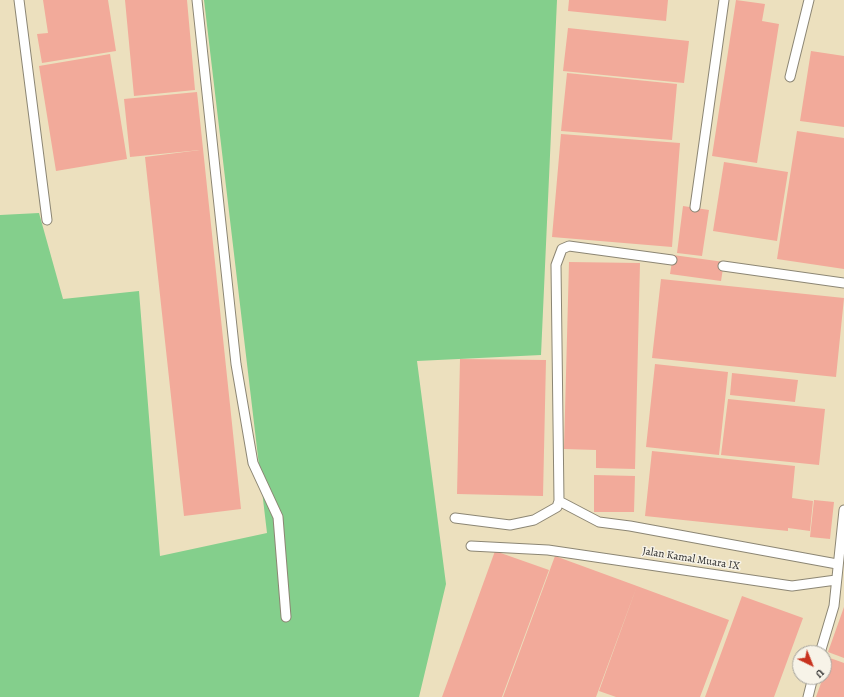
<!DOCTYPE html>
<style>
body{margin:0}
#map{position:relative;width:844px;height:697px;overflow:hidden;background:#ece0be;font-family:Alegreya,serif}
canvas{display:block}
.north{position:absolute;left:792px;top:645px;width:40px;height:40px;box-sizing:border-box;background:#f7f3e8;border:1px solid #a5a39c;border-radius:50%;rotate:137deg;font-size:11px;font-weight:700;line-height:16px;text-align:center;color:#2b2b2b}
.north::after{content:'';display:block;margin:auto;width:14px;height:18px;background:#c8321e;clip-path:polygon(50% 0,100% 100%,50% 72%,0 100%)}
</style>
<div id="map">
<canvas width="844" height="697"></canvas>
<div class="north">U</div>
</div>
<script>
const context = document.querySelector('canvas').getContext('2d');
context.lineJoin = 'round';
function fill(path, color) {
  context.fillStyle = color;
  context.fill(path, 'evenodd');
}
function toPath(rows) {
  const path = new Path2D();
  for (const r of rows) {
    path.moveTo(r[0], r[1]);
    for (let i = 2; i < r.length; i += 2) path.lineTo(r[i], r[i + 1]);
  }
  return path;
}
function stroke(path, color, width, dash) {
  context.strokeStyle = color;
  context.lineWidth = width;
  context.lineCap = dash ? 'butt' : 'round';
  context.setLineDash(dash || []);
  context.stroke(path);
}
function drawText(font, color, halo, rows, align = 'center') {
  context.font = font + ' Alegreya,serif';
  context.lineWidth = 3;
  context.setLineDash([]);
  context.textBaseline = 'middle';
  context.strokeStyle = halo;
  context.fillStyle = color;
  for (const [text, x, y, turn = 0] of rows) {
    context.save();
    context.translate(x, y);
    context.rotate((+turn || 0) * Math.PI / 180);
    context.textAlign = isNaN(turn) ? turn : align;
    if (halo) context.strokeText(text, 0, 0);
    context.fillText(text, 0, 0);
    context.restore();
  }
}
const green = toPath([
 [204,0,557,0,541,355,417,361,446,584,419,697,0,697,0,215,39,213,63,299,139,291,160,556,267,533]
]);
const building = toPath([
 [43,0,108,0,116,51,42,63,37,34,48,33],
 [125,0,187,0,195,90,134,96],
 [569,0,668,0,666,21,568,11],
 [736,0,765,4,762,21,779,24,757,163,712,156],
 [568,28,689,41,684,83,563,71],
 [811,51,844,56,844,127,800,121],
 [110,54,127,159,56,171,39,66],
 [567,73,677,84,672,140,561,131],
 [197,92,241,509,184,516,145,157,200,150,130,157,124,99],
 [797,131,844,138,844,269,777,259],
 [561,134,680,143,672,247,552,237],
 [724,162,788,172,777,241,713,231],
 [683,206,709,210,702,256,677,253],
 [673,255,724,262,721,281,670,274],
 [569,262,640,263,635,469,596,468,596,450,564,449],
 [661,279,844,298,836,377,652,358],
 [460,359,546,360,543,496,457,494],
 [655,364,728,372,719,455,646,447],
 [732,373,798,380,795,402,730,395],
 [728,399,825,409,819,465,721,455],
 [652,451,795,466,792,498,813,501,810,531,788,528,788,531,645,516],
 [594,475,635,476,634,512,594,512],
 [814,500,834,502,830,539,810,537],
 [495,551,549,570,502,697,442,697],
 [555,556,637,586,596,697,503,697],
 [637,586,729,620,700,697,616,697,599,691],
 [742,596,803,618,774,697,705,697],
 [844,607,844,658,828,652],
 [830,658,844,663,844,697,816,697]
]);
const service = toPath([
 [19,0,47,220],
 [197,0,236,364,253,463,278,517,286,617],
 [790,77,809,0],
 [695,207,724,0],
 [723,266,844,283],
 [559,501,599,522,630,526,837,564],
 [455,518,510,525,534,520,557,507,559,501,556,265,562,249,569,246,672,260],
 [471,546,548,550,792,586,836,580],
 [820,653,834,606,844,510],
 [808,697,813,677]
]);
const streetNames = [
 ["Jalan Kamal Muara IX",691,559,9]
];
fill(green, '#84cf8c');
fill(building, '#f2aa9a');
stroke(service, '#8c8674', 11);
stroke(service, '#fff', 9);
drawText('11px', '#2b2b2b', '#f7f3e8', streetNames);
</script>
